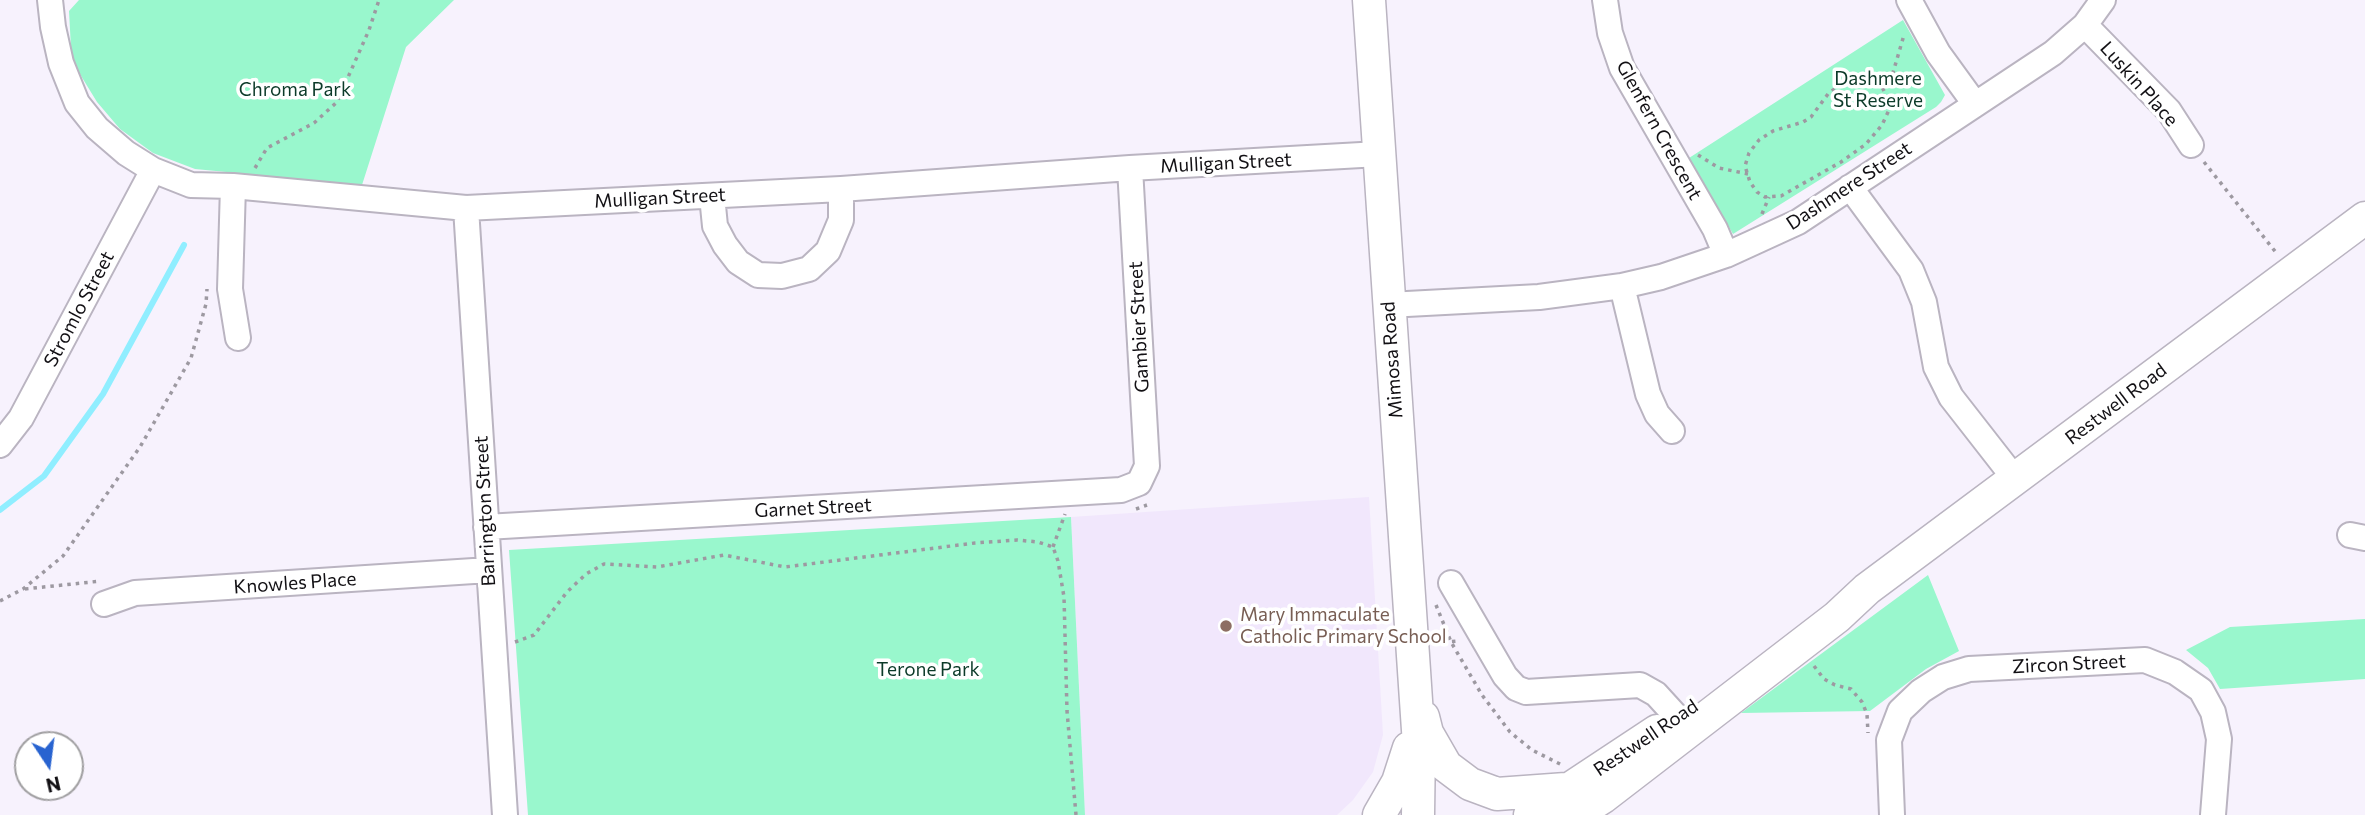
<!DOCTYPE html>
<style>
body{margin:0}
#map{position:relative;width:2365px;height:815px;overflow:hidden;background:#f7f2fd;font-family:Commissioner,sans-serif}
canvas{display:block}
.north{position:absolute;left:14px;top:731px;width:70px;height:70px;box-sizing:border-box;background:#fff;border:2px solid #a09fa1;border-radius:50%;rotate:167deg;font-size:19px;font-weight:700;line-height:28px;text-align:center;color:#121014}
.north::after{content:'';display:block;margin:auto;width:24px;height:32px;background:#2863d0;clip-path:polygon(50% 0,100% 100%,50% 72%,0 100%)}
</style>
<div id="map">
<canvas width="2365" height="815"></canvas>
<div class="north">N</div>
</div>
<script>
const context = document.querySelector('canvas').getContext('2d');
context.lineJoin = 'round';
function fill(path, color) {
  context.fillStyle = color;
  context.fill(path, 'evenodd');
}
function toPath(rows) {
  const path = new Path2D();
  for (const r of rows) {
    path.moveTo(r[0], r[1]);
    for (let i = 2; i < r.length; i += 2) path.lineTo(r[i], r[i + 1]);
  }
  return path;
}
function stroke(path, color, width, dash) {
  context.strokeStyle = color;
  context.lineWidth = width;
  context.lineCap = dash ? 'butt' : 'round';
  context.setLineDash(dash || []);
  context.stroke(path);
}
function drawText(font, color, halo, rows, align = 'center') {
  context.font = font + ' Commissioner,sans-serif';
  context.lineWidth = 7;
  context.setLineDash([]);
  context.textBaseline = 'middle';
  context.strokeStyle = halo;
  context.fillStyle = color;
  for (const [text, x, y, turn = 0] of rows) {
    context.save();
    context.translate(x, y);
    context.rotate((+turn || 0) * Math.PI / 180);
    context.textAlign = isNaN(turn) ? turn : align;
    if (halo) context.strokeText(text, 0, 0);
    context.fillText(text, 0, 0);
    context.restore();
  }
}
const built = toPath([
 [1369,497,1383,735,1373,772,1353,800,1337,815,1085,815,1071,517]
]);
const green = toPath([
 [79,0,454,0,406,47,362,185,195,169,153,153,120,129,97,102,75,66,71,48,69,11],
 [1903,20,1945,95,1941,102,1936,107,1733,234,1689,158],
 [1071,517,1085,815,528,815,509,550],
 [1928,575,1959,651,1926,669,1870,711,1741,713],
 [2365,619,2365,679,2220,689,2208,668,2186,650,2230,627]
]);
const stream = toPath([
 [0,510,44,476,103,394,184,245]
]);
const path = toPath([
 [1862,76,1873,77,1882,87,1888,99,1889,110,1882,125,1866,144,1841,162,1781,196,1765,197,1757,192,1750,182,1745,166,1749,153,1759,140,1773,131,1803,122,1811,117,1828,94,1847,79,1862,76],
 [1882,87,1892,76,1904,35],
 [1698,155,1719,168,1748,174],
 [2204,162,2278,255],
 [255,168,267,148,314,123,337,102,369,30,379,0],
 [1762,214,1769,197],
 [1136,509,1147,505],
 [1053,547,1065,514],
 [25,589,101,581],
 [0,601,23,589,63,556,140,447,191,358,206,304,207,289],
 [1436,605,1451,642,1482,695,1510,732,1532,750,1562,765],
 [515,642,534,635,567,592,586,574,604,564,657,567,724,555,785,567,975,543,1017,540,1038,542,1053,547,1058,561,1064,597,1067,711,1076,815],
 [1435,643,1459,641],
 [1814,666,1824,679,1835,685,1851,689,1862,702,1867,714,1868,733]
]);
const minor = toPath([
 [50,0,53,27,61,63,77,103,97,128,126,153,153,170,191,185,233,186,466,208,841,189,1130,168,1379,154],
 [1605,0,1610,33,1622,68,1715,229,1726,255],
 [1909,0,1938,53,1975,104],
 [2085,25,2169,111,2191,145],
 [233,186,230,289,238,338],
 [1850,187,1911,270,1924,302,1936,367,1951,397,2015,479],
 [712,196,715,226,725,245,738,262,758,275,782,276,809,269,828,251,841,220,841,189],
 [466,208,505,815],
 [1622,286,1648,394,1657,414,1672,431],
 [1388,305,1539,297,1622,286,1661,277,1726,255,1798,222,2053,53,2085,25,2103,0],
 [0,445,21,418,153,170],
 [486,527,1121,490,1139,483,1147,466,1130,168],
 [2350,535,2365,538],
 [1451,583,1505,676,1516,688,1526,692,1640,685,1656,694,1677,717,1687,733],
 [104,604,135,593,489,570],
 [1892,815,1889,740,1900,711,1921,691,1943,677,1969,669,2145,660,2175,672,2201,690,2213,712,2219,739,2213,815]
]);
const major = toPath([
 [1369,0,1419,745,1418,815],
 [1423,717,1427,733,1446,766,1470,784,1497,794,1566,789],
 [1379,815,1398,782,1409,748],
 [1530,815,1657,731],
 [1575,815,1603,797,1837,617,1867,589,2365,218]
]);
const markers = [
 [1226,626,7,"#8d6e63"]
];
const parkNames = [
 ["Dashmere",1878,79],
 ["St Reserve",1878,101],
 ["Chroma Park",295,90],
 ["Terone Park",928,670]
];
const streetNames = [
 ["Luskin Place",2139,84,48],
 ["Glenfern Crescent",1659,130,61],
 ["Mulligan Street",1226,163,-3],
 ["Dashmere Street",1849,186,-33],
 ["Mulligan Street",660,198,-3],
 ["Stromlo Street",79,309,-62],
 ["Gambier Street",1139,327,-93],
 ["Mimosa Road",1392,360,-94],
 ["Restwell Road",2116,404,-37],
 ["Garnet Street",813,508,-3],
 ["Barrington Street",485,511,-93],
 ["Knowles Place",295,583,-4],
 ["Zircon Street",2069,664,-3],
 ["Restwell Road",1646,738,-34]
];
const educationNames = [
 ["Mary Immaculate",1240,615],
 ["Catholic Primary School",1240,637]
];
fill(built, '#f1e7fc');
fill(green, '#99f7cd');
stroke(stream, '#90eeff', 6);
stroke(minor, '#bab4c1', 28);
stroke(major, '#bab4c1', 35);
stroke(path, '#9d99a1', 3.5, [3.5, 5]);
stroke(minor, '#fff', 24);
stroke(major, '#fff', 32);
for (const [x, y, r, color] of markers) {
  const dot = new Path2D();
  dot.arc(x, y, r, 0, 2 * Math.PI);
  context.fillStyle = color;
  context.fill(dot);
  stroke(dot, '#fff', 2.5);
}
drawText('19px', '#0c3a29', '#fff', parkNames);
drawText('19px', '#121014', '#fff', streetNames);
drawText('19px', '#785e54', '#fff', educationNames, 'left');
</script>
